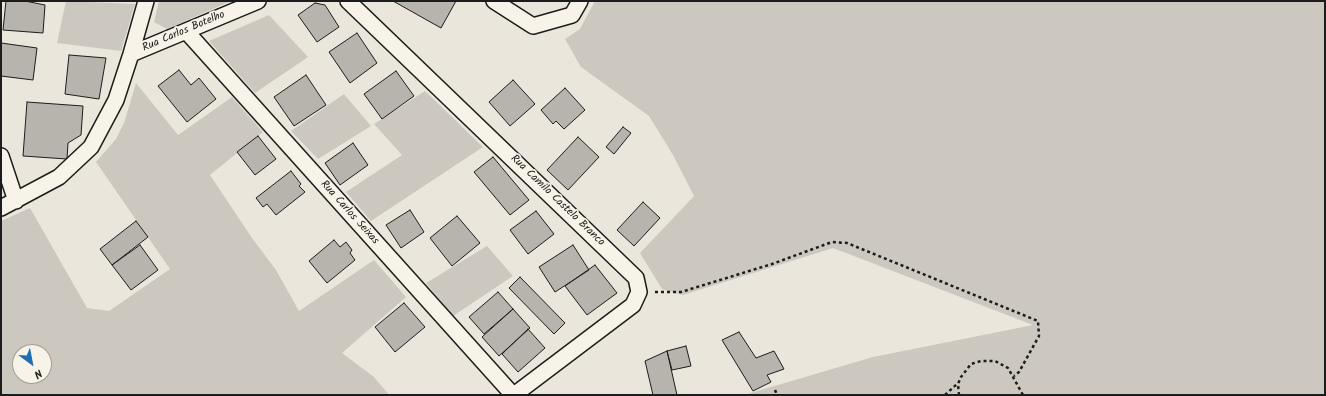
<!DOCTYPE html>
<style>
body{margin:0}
#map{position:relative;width:1326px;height:396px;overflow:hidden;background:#eae6dc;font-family:Kalam,sans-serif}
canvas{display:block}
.frame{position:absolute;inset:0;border:2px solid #1c1c1c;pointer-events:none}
.north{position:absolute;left:12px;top:344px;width:40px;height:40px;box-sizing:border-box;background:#f7f3e8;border:1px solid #9f9d96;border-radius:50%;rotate:148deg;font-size:11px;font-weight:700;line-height:16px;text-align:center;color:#1c1c1c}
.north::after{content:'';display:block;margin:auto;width:14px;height:18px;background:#1f6fb2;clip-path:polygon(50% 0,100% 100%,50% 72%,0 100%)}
</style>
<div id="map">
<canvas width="1326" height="396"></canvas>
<div class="frame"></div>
<div class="north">N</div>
</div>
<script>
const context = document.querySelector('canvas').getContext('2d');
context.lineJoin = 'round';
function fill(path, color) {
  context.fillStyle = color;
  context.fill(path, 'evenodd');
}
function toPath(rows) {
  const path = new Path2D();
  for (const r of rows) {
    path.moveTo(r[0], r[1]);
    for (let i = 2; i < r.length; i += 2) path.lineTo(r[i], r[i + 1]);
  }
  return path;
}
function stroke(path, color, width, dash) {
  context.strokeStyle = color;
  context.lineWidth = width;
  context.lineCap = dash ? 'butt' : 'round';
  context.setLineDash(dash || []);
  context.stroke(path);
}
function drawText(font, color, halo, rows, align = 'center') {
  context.font = font + ' Kalam,sans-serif';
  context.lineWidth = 3.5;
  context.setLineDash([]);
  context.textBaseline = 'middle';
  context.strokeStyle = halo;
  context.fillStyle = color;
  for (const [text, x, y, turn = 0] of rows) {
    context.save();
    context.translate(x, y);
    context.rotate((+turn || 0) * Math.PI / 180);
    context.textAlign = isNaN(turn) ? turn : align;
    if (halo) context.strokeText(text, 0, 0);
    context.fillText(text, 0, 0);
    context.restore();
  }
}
const green = toPath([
 [66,1,135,4,121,51,57,43],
 [159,1,231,1,167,29,154,22],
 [595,1,1325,1,1325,395,744,395,873,357,1033,325,833,248,683,295,662,289,640,253,694,196,673,155,649,116,581,67,565,39,580,29],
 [269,15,308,57,255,93,209,41],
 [136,83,178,135,232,97,263,132,210,175,252,238,276,270,299,311,374,260,406,297,342,353,374,377,389,395,1,395,1,221,30,208,87,308,109,311,170,269,96,162,116,139,124,123],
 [20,352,44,352,44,376,20,376],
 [425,91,483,147,371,221,346,192,402,155,374,124],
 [344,94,371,126,318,159,291,131],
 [487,246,513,276,453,316,426,283]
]);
const building = toPath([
 [6,1,25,1,45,5,43,33,3,30,6,1],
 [393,1,456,1,441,28,393,1],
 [315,3,325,5,339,27,317,42,298,15,315,3],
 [357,33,377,63,350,83,329,52,357,33],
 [1,43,37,48,33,80,1,76,1,43],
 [69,55,106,58,99,99,65,94,69,55],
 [179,70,191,85,199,78,216,99,187,122,158,86,179,70],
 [396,71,414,96,382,119,364,94,396,71],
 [306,75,326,105,294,126,274,97,306,75],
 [513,80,535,104,510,126,489,102,513,80],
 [565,88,585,110,564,129,556,121,553,124,541,110,565,88],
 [27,102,83,106,81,135,68,143,67,159,23,156,27,102],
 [623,127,631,133,614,154,606,147,623,127],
 [258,136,276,159,255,175,237,152,258,136],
 [578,137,599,157,568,190,547,170,578,137],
 [353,143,368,165,340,185,325,163,353,143],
 [493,157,529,200,510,215,474,172,493,157],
 [291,171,301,184,299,186,305,192,276,215,267,204,263,207,256,198,291,171],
 [643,202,660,218,634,246,617,230,643,202],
 [410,210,424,232,401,248,386,225,410,210],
 [536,211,554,234,528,254,510,230,536,211],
 [457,216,480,243,452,266,430,238,457,216],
 [136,221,148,237,112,265,100,249,136,221],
 [334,240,340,247,346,242,352,250,350,253,355,260,327,283,309,261,334,240],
 [140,245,158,270,131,290,112,265,140,245],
 [573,245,589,270,555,292,539,267,573,245],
 [595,265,617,293,587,315,565,286,595,265],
 [520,277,565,323,554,334,509,288,520,277],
 [498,292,513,309,484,334,469,317,498,292],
 [404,303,425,327,395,352,375,327,404,303],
 [513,309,530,328,499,356,482,337,513,309],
 [528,329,545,348,518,372,502,354,528,329],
 [739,332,756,358,774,351,784,369,767,375,771,382,753,391,722,340,739,332],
 [686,346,691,366,672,370,667,351,686,346],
 [667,351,677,395,653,395,645,361,667,351]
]);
const path = toPath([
 [655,292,681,292,772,264,832,242,847,243,1038,321,1039,336,1019,372,1014,376],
 [775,390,777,395],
 [945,395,957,384],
 [959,395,958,384,961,377,971,364,981,361,995,361,1008,368,1023,395]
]);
const minor = toPath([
 [348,1,636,278,639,292,633,305,514,395],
 [494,1,533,26,572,15,580,1],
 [186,31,513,395],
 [131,54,258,1],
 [1,156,16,201],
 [1,208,59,177,91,147,116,100,131,54,146,1]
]);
const streetNames = [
 ["Rua Carlos Botelho",184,32,-23],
 ["Rua Camilo Castelo Branco",557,201,44],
 ["Rua Carlos Seixas",349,213,48]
];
fill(green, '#ccc8c0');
fill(building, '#b6b4ac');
stroke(building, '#1c1c1c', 1);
stroke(minor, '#1c1c1c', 18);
stroke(path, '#1c1c1c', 2.5, [3, 3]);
stroke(minor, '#f7f3e8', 15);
drawText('11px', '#1c1c1c', '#f7f3e8', streetNames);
</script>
